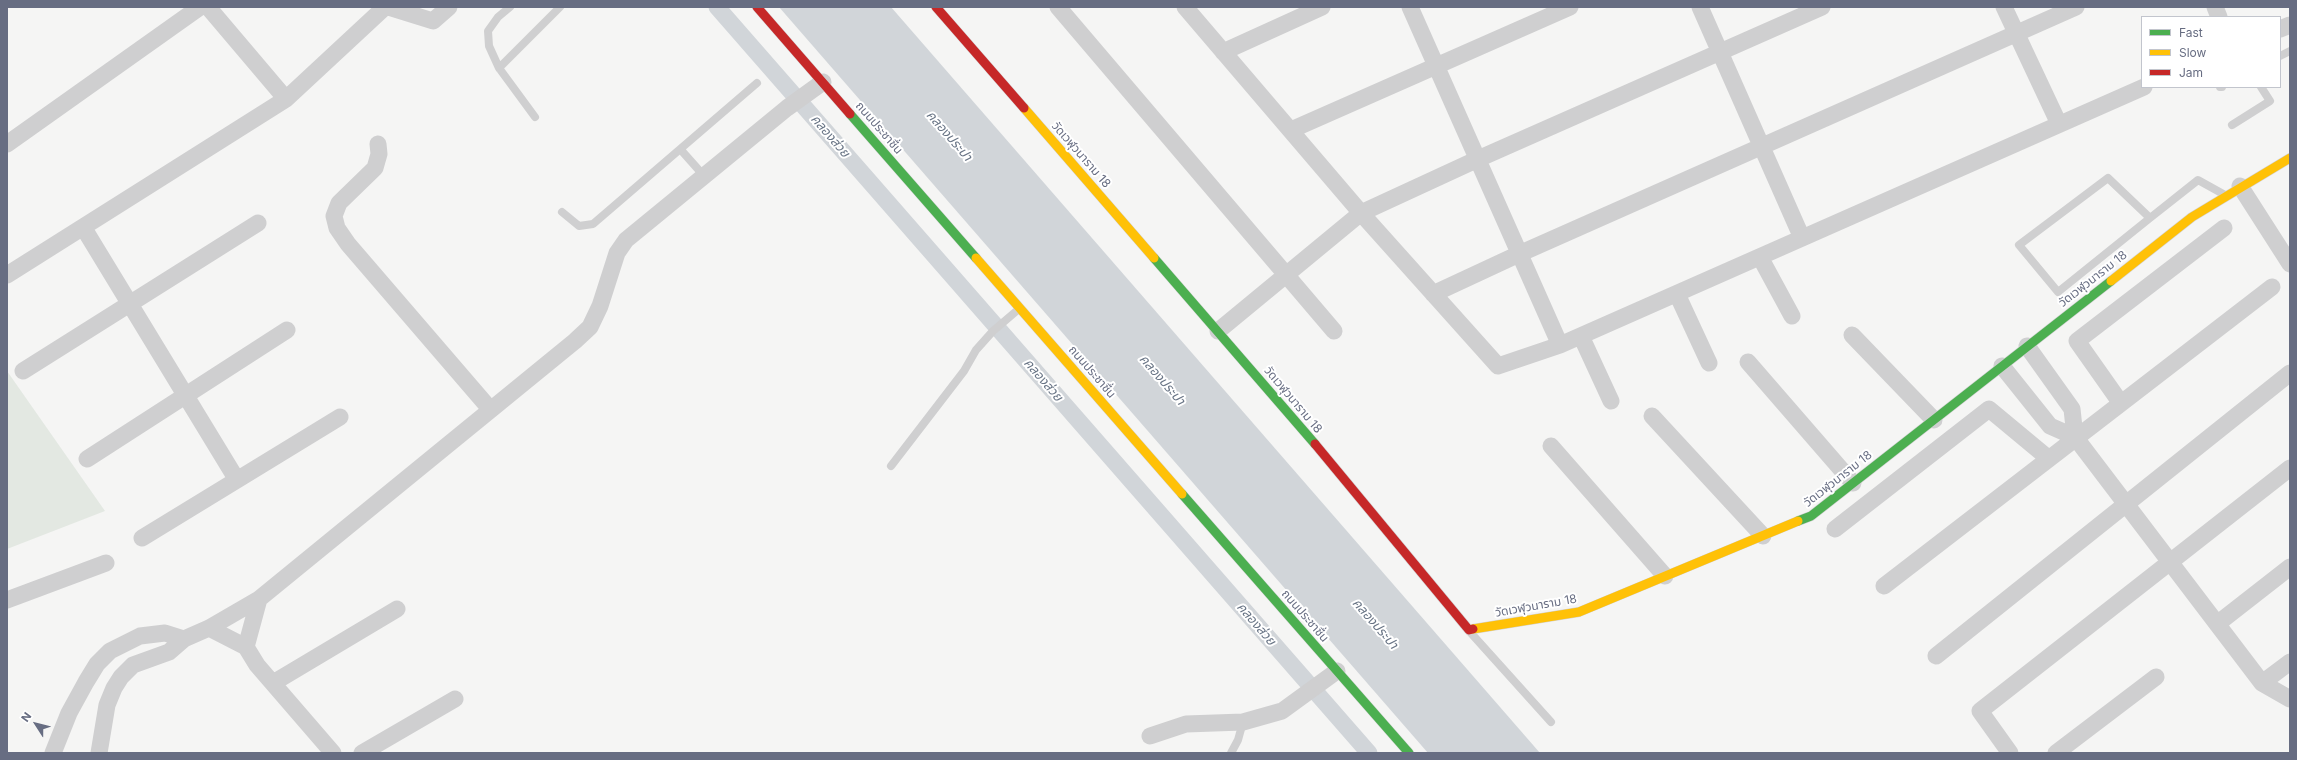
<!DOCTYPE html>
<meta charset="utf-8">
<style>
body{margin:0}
#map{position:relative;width:2297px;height:760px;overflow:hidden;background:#f5f5f4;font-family:Inter,sans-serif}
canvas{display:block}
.frame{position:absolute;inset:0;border:8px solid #676d82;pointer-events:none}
.legend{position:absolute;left:2141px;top:16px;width:140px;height:72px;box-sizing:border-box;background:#fff;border:1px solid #c2c5cd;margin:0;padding:5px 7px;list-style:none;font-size:12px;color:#676d82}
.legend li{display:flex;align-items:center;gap:8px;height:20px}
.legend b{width:20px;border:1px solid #c2c5cd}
.north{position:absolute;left:16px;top:704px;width:40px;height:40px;-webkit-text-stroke:3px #fff;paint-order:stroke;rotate:306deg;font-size:11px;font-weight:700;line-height:16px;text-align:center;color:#676d82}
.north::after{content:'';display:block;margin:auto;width:14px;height:18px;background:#676d82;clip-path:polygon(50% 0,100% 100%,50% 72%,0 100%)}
</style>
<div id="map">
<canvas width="2297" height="760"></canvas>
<div class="frame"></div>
<ul class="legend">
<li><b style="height:5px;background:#4caf50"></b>Fast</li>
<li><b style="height:5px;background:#ffc107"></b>Slow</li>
<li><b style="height:5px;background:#c62828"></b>Jam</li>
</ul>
<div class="north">N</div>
</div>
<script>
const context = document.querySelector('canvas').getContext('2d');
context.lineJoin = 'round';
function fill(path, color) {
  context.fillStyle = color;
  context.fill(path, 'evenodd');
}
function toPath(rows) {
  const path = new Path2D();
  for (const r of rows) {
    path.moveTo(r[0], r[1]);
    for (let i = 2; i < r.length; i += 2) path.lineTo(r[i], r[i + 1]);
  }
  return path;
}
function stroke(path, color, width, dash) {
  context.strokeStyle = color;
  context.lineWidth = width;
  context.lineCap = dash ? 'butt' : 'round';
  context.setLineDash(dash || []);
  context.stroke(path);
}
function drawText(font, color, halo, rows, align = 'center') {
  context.font = font + ' Inter,"Noto Sans Thai",sans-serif';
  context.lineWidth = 4;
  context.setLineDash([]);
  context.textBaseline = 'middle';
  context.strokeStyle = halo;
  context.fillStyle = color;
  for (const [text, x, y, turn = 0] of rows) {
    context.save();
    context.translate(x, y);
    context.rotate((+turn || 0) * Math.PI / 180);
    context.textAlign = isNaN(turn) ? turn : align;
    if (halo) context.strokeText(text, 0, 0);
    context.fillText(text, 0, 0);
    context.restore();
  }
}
const green = toPath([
 [7,371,105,511,7,549]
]);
const water = toPath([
 [779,7,891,7,1540,753,1428,753]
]);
const canal = toPath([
 [717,7,1369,753]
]);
const lane = toPath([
 [2280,56,2290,51],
 [499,68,489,46,488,31,498,17,510,7],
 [2220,87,2222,87],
 [535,117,499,68,560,7],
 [2232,125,2270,101,2261,87],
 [681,150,705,177],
 [562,212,579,226,593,224,757,83],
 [2150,218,2108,178,2019,245,2058,292,2150,218,2198,180,2225,195],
 [891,466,964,371,976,350,993,331,1020,308],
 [1470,632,1551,722],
 [1231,753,1238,740,1243,722]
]);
const street = toPath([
 [208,7,286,99],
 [388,7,433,21,449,7],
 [1058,7,1334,331],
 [1185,7,1361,213,1498,366,1560,345,2144,87],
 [1410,7,1560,345],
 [1700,7,1802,238],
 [2004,7,2059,124],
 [2215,7,2219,17],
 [2280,29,2290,25],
 [1223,52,1322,7],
 [1291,130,1570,7],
 [7,144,200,7],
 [378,144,379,154,375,168,339,203,334,216,337,228,348,244,490,409],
 [2240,186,2290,264],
 [83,227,237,480],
 [1760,257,1792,316],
 [7,275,286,99,385,7],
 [1433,294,1519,254,2076,7],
 [1677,294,1709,363],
 [1218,331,1361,213,1478,159,1822,7],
 [1852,335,1934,420],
 [1581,336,1611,401],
 [1748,362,1853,483],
 [2002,366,2050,426,2075,437,2072,409,2027,346],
 [23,371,258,223],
 [2120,402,2077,341,2224,228],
 [1652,416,1763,536],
 [2075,437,2262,683,2290,699],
 [1551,446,1665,576],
 [87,459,287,330],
 [1835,529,1989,409,2048,458],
 [142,538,340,417],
 [1884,586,2272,287],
 [7,600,106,563],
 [2217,624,2290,567],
 [209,628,246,647,257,665,333,753],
 [246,647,259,599],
 [1936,656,2290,373],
 [273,683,397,609],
 [2262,683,2290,662],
 [1150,736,1186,724,1243,722,1282,711,1337,671],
 [53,753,69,713,86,682,97,664,110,651,140,636,165,633,184,639],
 [99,753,107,705,114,688,121,677,133,665,169,652,184,639,209,628,259,599,575,341,590,327,600,306,617,253,626,240,787,108,823,82],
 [362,753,455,699],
 [2010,753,1980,711,2290,468],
 [2056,753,2156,677]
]);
const fast = toPath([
 [850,114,976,258],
 [1154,258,1315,444],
 [1182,494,1409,753],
 [1798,521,1811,516,2111,281]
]);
const slow = toPath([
 [1024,108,1154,258],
 [976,258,1182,494],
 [2111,281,2192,217,2290,158],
 [1473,629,1579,612,1798,521]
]);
const jam = toPath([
 [757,7,850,114],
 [936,7,1024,108],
 [1315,444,1469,630,1473,629]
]);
const streetNames = [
 ["ถนนประชาชื่น",879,128,49],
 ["วัดเวฬุวนาราม 18",1081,155,49],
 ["วัดเวฬุวนาราม 18",2093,279,-38],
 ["ถนนประชาชื่น",1092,372,49],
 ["วัดเวฬุวนาราม 18",1293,400,50],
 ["วัดเวฬุวนาราม 18",1838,479,-38],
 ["วัดเวฬุวนาราม 18",1536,606,-10],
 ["ถนนประชาชื่น",1305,616,49]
];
const waterNames = [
 ["คลองส่วย",830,136,49],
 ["คลองประปา",949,136,49],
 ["คลองส่วย",1043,380,49],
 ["คลองประปา",1162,380,49],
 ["คลองส่วย",1256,624,49],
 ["คลองประปา",1375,624,49]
];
fill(green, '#e3e8e2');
fill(water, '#d1d5d9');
stroke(canal, '#d1d5d9', 17);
stroke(fast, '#d1d1d3', 10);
stroke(slow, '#d1d1d3', 10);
stroke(jam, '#d1d1d3', 10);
stroke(lane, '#cfcfd0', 8);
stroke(street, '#cfcfd0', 17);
stroke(fast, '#4caf50', 9);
stroke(slow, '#ffc107', 9);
stroke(jam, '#c62828', 9);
drawText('12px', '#676d82', '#fff', streetNames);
drawText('italic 13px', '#687485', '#fff', waterNames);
</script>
